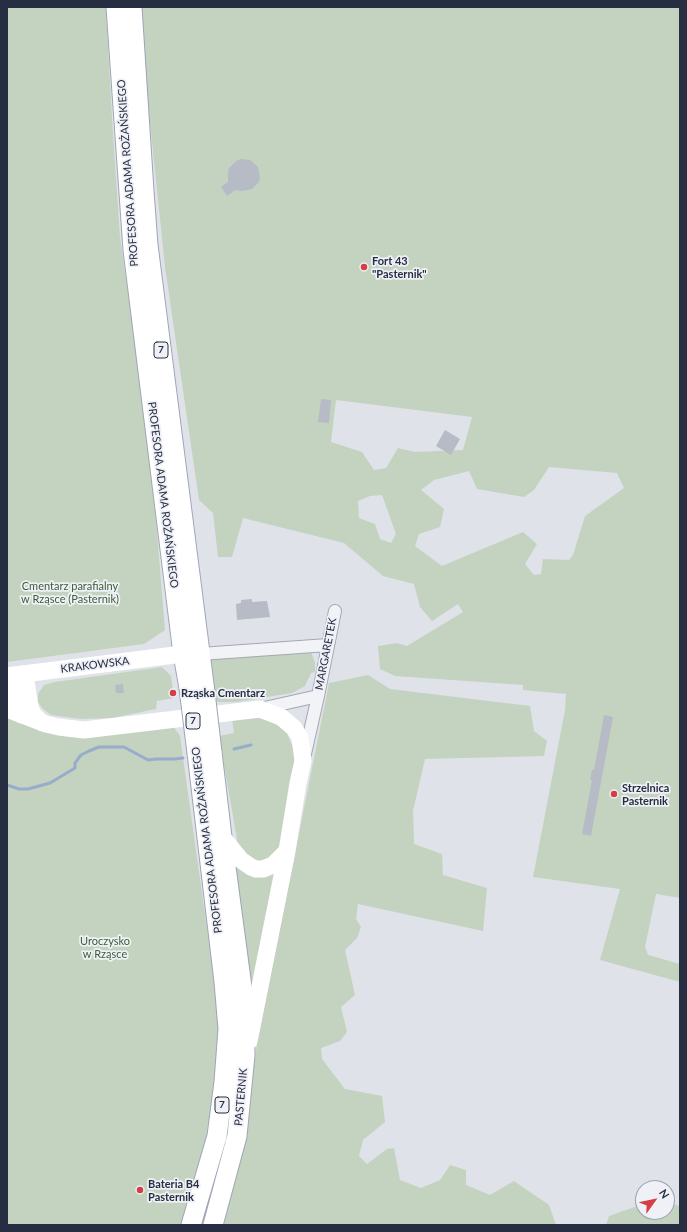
<!DOCTYPE html>
<meta charset="utf-8">
<style>
body{margin:0}
#map{position:relative;width:687px;height:1232px;overflow:hidden;background:#dfe2e9;font-family:Lato,sans-serif}
canvas{display:block}
.frame{position:absolute;inset:0;border:8px solid #272e41;pointer-events:none}
.north{position:absolute;left:635px;top:1180px;width:40px;height:40px;box-sizing:border-box;background:#eff1f7;border:1px solid #9fa3ae;border-radius:50%;rotate:57deg;font-size:11px;font-weight:700;line-height:16px;text-align:center;color:#272e41}
.north::after{content:'';display:block;margin:auto;width:14px;height:18px;background:#d43e46;clip-path:polygon(50% 0,100% 100%,50% 72%,0 100%)}
</style>
<div id="map">
<canvas width="687" height="1232"></canvas>
<div class="frame"></div>
<div class="north">N</div>
</div>
<script>
const context = document.querySelector('canvas').getContext('2d');
context.lineJoin = 'round';
function fill(path, color) {
  context.fillStyle = color;
  context.fill(path, 'evenodd');
}
function toPath(rows) {
  const path = new Path2D();
  for (const r of rows) {
    path.moveTo(r[0], r[1]);
    for (let i = 2; i < r.length; i += 2) path.lineTo(r[i], r[i + 1]);
  }
  return path;
}
function stroke(path, color, width, dash) {
  context.strokeStyle = color;
  context.lineWidth = width;
  context.lineCap = dash ? 'butt' : 'round';
  context.setLineDash(dash || []);
  context.stroke(path);
}
function drawText(font, color, halo, rows, align = 'center') {
  context.font = font + ' Lato,sans-serif';
  context.lineWidth = 3.5;
  context.setLineDash([]);
  context.textBaseline = 'middle';
  context.strokeStyle = halo;
  context.fillStyle = color;
  for (const [text, x, y, turn = 0] of rows) {
    context.save();
    context.translate(x, y);
    context.rotate((+turn || 0) * Math.PI / 180);
    context.textAlign = isNaN(turn) ? turn : align;
    if (halo) context.strokeText(text, 0, 0);
    context.fillText(text, 0, 0);
    context.restore();
  }
}
const green = toPath([
 [7,7,106,7,112,118,120,237,142,392,156,520,165,630,144,644,7,662],
 [141,7,680,7,680,898,656,894,645,947,648,955,680,964,680,982,600,960,620,889,533,877,565,710,566,694,523,690,523,685,395,676,380,669,378,646,397,643,407,646,463,612,458,604,432,621,420,607,414,584,383,576,344,543,243,518,232,557,218,557,213,513,199,500,165,267,147,94],
 [336,400,472,417,463,450,415,452,398,448,386,468,374,470,362,452,331,442],
 [549,467,617,473,624,488,585,516,573,555,569,560,543,559,541,574,534,575,525,564,537,544,523,532,442,566,415,546,419,534,440,527,444,509,421,490,434,480,469,471,477,489,524,497,534,490],
 [382,495,396,534,391,543,380,539,375,524,359,518,358,501,370,496],
 [311,652,315,663,315,672,311,673,305,686,292,693,236,702,218,702,215,700,208,660,216,656],
 [162,667,171,676,174,698,157,701,156,709,112,718,81,719,51,715,43,709,38,702,38,694,44,685,55,682],
 [368,675,390,689,530,706,534,731,547,741,544,756,425,759,413,811,414,844,442,854,443,875,487,888,483,931,358,904,356,919,361,927,357,938,345,950,355,995,341,1007,347,1032,340,1041,321,1048,322,1059,345,1089,382,1096,385,1122,363,1140,359,1156,367,1164,387,1149,394,1148,400,1180,421,1188,440,1180,450,1165,466,1170,466,1185,490,1195,514,1181,549,1205,556,1225,223,1225,243,1149,257,1044,329,683],
 [7,715,54,734,70,737,91,737,173,726,180,736,216,993,219,1045,212,1108,197,1178,182,1225,7,1225],
 [265,717,286,731,296,755,278,852,264,862,248,860,238,845,219,736,234,733,232,719],
 [235,866,250,873,276,872,252,998],
 [667,1202,680,1206,680,1225,606,1225,609,1216,643,1204,643,1212,667,1212]
]);
const stream = toPath([
 [234,749,251,745],
 [7,785,19,789,28,789,50,783,75,768,75,763,81,755,89,751,99,747,124,747,148,760,156,759,174,759,183,758]
]);
const building = toPath([
 [241,159,250,160,258,167,260,177,259,182,252,189,242,191,235,190,227,196,221,187,228,182,228,173,229,168,236,161],
 [321,399,331,400,329,423,318,422],
 [445,430,460,439,451,455,436,446],
 [252,599,252,602,267,601,270,617,237,620,236,604,241,603,241,600],
 [123,684,124,693,116,693,115,685],
 [604,715,613,717,591,836,582,834,592,780,590,780,592,770,594,770]
]);
const street = toPath([
 [200,654,328,645],
 [260,709,318,696],
 [305,754,318,696,335,611]
]);
const secondary = toPath([
 [25,674,30,707,33,714,42,723],
 [7,676,183,654],
 [11,676,16,705,21,715],
 [7,709,46,724,59,727,84,730,260,709,281,717,294,728,300,738,303,761,298,783,287,851,249,1041],
 [222,837,241,860,251,867,256,869,263,869,273,865,287,851]
]);
const primary = toPath([
 [116,7,133,250,183,654,189,688],
 [132,7,144,191,148,245,205,692],
 [212,752,222,837,244,1002,245,1055,237,1136,213,1225],
 [191,1225,217,1136,224,1082,228,1029,224,982,197,753]
]);
const primaryBridge = toPath([
 [189,688,197,753],
 [205,692,212,752]
]);
const markers = [
 [364,267,4,"#d43e46"],
 [173,693,4,"#d43e46"],
 [614,794,4,"#d43e46"],
 [140,1190,4,"#d43e46"]
];
const shields = [
 [161,350,14],
 [193,721,14],
 [222,1105,14]
];
const shieldNames = [
 ["7",161,350],
 ["7",193,721],
 ["7",222,1105]
];
const streetNames = [
 ["PROFESORA ADAMA ROŻAŃSKIEGO",128,173,-94],
 ["PROFESORA ADAMA ROŻAŃSKIEGO",163,495,83],
 ["MARGARETEK",326,654,-79],
 ["KRAKOWSKA",95,665,-7],
 ["PROFESORA ADAMA ROŻAŃSKIEGO",207,840,-97],
 ["PASTERNIK",241,1097,-85]
];
const poiNames = [
 ["Fort 43",372,261],
 ["\"Pasternik\"",372,274],
 ["Rząska Cmentarz",181,693],
 ["Strzelnica",622,788],
 ["Pasternik",622,801],
 ["Bateria B4",148,1184],
 ["Pasternik",148,1197]
];
const parkNames = [
 ["Cmentarz parafialny",70,586],
 ["w Rząsce (Pasternik)",70,599],
 ["Uroczysko",105,941],
 ["w Rząsce",105,954]
];
fill(green, '#c3d3c0');
stroke(stream, '#98accb', 3);
fill(building, '#b6bbc6');
stroke(street, '#a4a8b3', 14);
stroke(primary, '#9ea5b5', 21);
stroke(street, '#f2f3f7', 12);
stroke(secondary, '#fff', 17);
stroke(primary, '#fff', 19);
stroke(primaryBridge, '#9ea5b5', 21, []);
stroke(primaryBridge, '#fff', 19);
for (const [x, y, r, color] of markers) {
  const dot = new Path2D();
  dot.arc(x, y, r, 0, 2 * Math.PI);
  context.fillStyle = color;
  context.fill(dot);
  stroke(dot, '#eff1f7', 1.5);
}
for (const [x, y, w] of shields) {
  const box = new Path2D();
  box.roundRect(x - w / 2, y - 8, w, 16, 3);
  context.fillStyle = '#eff1f7';
  context.fill(box);
  stroke(box, '#272e41', 1);
}
drawText('bold 10px', '#272e41', null, shieldNames);
drawText('11px', '#272e41', '#eff1f7', streetNames);
drawText('bold 11px', '#272e41', '#eff1f7', poiNames, 'left');
drawText('11px', '#385d34', '#eff1f7', parkNames);
</script>
